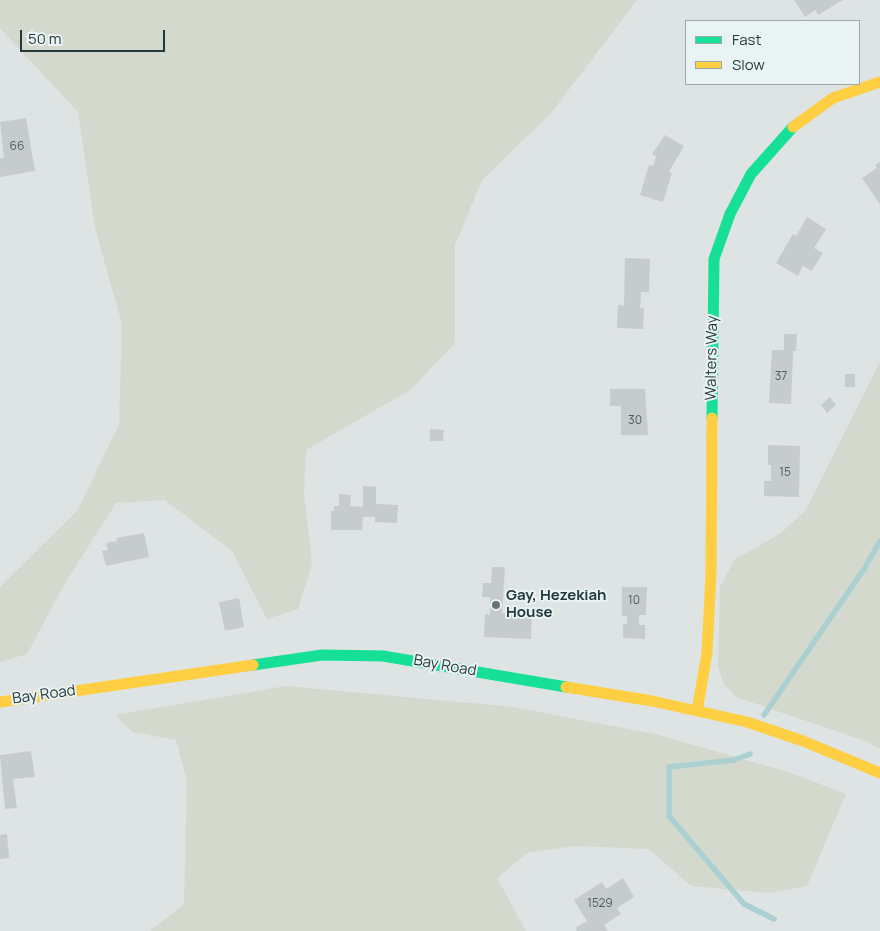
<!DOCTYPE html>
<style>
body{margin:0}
#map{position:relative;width:880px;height:931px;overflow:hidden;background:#dee3e3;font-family:Manrope,sans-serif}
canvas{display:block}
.legend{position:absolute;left:685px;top:20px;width:175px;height:65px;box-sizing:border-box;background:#eaf3f4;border:1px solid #9ba9aa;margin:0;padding:6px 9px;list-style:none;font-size:15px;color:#24393c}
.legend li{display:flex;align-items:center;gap:10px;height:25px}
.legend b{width:25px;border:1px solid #9ba9aa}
.scale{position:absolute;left:20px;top:30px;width:145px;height:22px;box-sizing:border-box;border:2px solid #24393c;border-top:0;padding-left:6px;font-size:15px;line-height:18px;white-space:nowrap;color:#24393c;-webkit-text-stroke:4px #eaf3f4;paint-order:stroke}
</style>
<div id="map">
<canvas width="880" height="931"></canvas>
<ul class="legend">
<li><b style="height:6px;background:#16e098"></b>Fast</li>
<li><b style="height:6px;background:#ffcf43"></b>Slow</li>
</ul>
<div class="scale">50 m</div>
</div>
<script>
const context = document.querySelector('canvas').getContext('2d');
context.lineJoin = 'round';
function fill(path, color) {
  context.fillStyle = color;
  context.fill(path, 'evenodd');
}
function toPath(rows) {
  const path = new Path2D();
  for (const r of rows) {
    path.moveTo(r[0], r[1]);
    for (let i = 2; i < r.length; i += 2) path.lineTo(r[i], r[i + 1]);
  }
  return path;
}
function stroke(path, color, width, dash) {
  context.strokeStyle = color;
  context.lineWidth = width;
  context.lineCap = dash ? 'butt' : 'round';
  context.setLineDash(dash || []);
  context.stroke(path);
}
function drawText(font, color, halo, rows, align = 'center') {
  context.font = font + ' Manrope,sans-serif';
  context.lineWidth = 4;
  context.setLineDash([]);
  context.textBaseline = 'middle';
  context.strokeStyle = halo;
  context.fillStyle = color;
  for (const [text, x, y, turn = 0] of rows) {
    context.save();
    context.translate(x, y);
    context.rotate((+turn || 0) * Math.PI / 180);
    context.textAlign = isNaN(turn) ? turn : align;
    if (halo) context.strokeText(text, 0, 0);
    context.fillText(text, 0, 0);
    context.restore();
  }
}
const green = toPath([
 [0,0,637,0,551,113,482,180,455,245,455,343,410,390,306,450,304,492,312,564,298,609,267,619,232,551,165,500,116,503,65,583,27,654,0,662,0,587,77,511,119,425,122,324,95,228,78,112,0,28],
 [880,362,880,749,868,742,736,697,724,684,718,667,720,587,734,560,781,533,806,510],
 [286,686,513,707,659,735,791,773,846,794,807,886,770,893,691,886,649,849,574,846,527,853,497,878,526,931,150,931,184,904,187,781,176,740,133,732,115,715]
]);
const stream = toPath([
 [764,715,864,569,880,541],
 [750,754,734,760,669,767,669,816,744,904,774,919]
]);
const building = toPath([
 [794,0,843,0,818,15,815,10,805,17],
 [26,118,35,171,0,177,0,159,4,158,0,122],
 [665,135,684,146,669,172,672,173,663,202,640,195,649,165,653,166,656,156,652,154],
 [880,162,880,204,862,178,877,168,875,165],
 [807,217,826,229,814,248,823,253,812,271,803,266,798,276,776,263,793,234,796,236],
 [625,258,650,259,649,292,641,292,640,308,644,308,643,329,617,328,618,305,624,306],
 [784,334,797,334,796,351,793,351,791,404,769,403,772,350,784,350],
 [845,374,855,374,855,387,845,387],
 [610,389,645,389,648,435,621,435,621,406,610,406],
 [830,397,836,405,827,413,821,405],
 [430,429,444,430,443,441,430,441],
 [768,445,800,446,799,497,764,496,764,481,771,481,771,465,768,465],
 [363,486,376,487,376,504,398,505,397,523,375,522,375,517,363,517,362,530,331,530,331,511,334,511,334,506,339,506,339,494,351,495,350,506,363,507],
 [144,533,149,557,106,566,102,551,108,550,106,543,117,541,116,538],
 [492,567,505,567,502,613,523,614,523,617,532,617,531,639,484,637,485,614,490,615,490,597,482,597,483,583,491,583],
 [622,587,647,587,646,615,639,615,639,625,645,625,645,639,623,638,623,623,627,624,627,616,622,616],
 [239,598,244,627,225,631,219,602],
 [31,751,35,777,13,779,17,808,5,809,0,755],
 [7,834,9,858,0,859,0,835],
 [623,878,634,897,617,908,621,914,604,925,608,931,577,931,575,928,587,921,574,900,602,882,606,889]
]);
const fast = toPath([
 [712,418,714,259,730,214,751,174,793,127],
 [253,665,322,655,383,656,566,687]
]);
const slow = toPath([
 [793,127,833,98,880,82],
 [566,687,652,701,747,722,803,741,880,773],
 [0,702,253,665],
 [697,711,707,653,711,572,712,418]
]);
const markers = [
 [496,605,5,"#657476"]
];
const numberNames = [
 ["66",17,147],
 ["37",781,377],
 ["30",635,421],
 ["15",785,473],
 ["10",634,601],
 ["1529",600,904]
];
const streetNames = [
 ["Walters Way",712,358,-89],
 ["Bay Road",445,666,10],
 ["Bay Road",44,695,-8]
];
const poiNames = [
 ["Gay, Hezekiah",506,596],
 ["House",506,613]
];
fill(green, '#d4d9cd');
stroke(stream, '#aad0d1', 5.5);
fill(building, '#c6cbcb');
stroke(fast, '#16e098', 11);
stroke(slow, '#ffcf43', 11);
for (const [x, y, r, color] of markers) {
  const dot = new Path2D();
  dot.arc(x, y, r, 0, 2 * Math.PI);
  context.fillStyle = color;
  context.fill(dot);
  stroke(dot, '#eaf3f4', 2);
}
drawText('12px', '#4d5e60', null, numberNames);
drawText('15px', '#24393c', '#eaf3f4', streetNames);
drawText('bold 15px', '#24393c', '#eaf3f4', poiNames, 'left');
</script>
